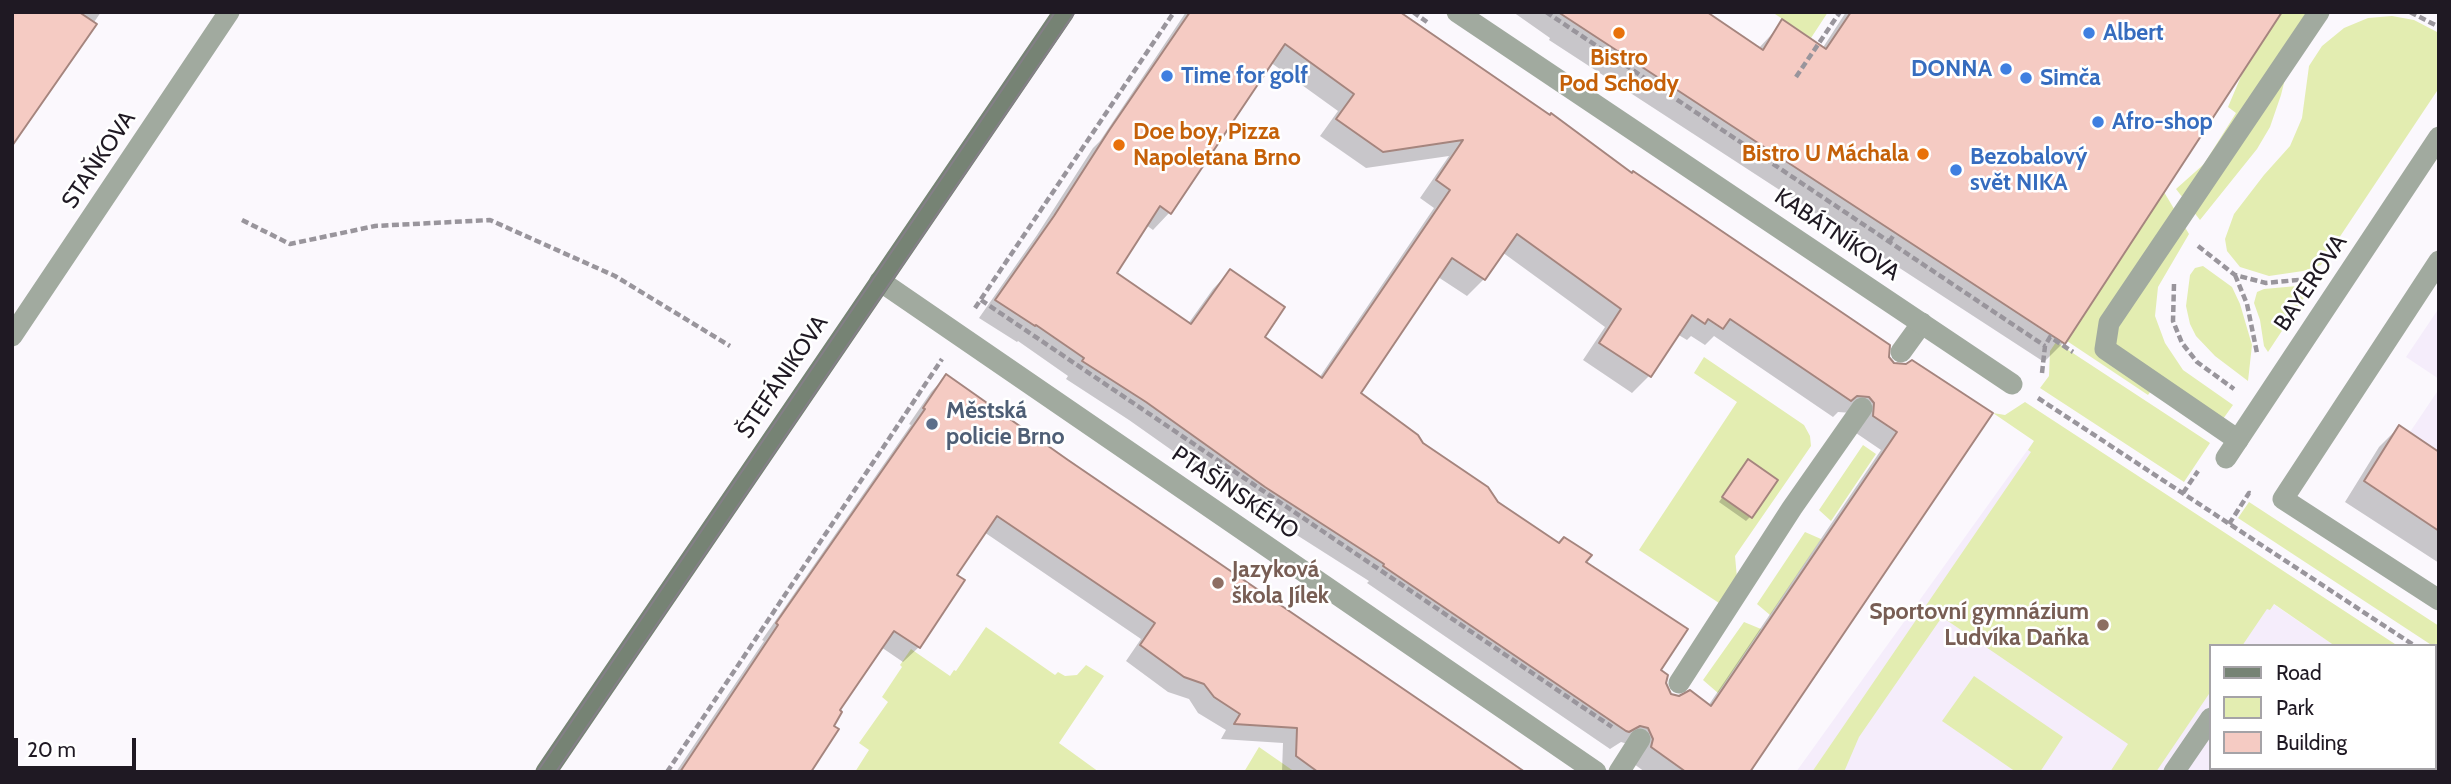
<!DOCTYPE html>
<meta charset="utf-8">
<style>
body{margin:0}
#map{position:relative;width:2451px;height:784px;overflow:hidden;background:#fbf8fd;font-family:Cabin,sans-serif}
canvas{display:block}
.frame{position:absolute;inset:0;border:14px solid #1f1923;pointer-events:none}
.legend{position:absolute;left:2209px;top:644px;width:228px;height:126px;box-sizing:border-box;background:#fff;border:2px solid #a5a3a7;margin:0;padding:9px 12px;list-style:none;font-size:21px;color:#1f1923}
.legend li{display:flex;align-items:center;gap:14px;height:35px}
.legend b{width:35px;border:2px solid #a5a3a7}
.scale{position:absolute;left:14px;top:738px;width:122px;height:32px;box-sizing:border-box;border:4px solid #1f1923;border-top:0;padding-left:9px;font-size:21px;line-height:24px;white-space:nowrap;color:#1f1923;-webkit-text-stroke:5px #fff;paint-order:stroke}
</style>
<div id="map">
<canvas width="2451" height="784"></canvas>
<div class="frame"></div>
<ul class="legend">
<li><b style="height:9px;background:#768374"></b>Road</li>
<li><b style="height:19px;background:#e3edb1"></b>Park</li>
<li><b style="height:19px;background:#f5cbc3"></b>Building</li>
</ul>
<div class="scale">20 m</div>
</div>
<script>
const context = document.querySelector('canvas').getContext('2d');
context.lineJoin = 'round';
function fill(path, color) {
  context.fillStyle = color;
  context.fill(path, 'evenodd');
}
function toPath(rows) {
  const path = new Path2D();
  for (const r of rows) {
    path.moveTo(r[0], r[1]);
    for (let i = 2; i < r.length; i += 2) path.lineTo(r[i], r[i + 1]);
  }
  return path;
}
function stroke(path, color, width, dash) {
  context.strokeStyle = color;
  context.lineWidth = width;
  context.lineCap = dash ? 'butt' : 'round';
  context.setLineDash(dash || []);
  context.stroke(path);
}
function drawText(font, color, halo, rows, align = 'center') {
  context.font = font + ' Cabin,sans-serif';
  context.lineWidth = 5;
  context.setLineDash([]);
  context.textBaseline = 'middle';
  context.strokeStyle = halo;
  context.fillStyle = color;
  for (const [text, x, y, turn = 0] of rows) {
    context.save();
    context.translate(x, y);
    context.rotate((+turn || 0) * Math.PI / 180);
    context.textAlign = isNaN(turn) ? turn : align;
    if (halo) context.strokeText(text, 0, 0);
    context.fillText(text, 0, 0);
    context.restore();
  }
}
const built = toPath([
 [2439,308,2439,379,2406,357],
 [2439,389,2439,531,2364,481,2399,425,2410,432],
 [2034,441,2335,646,2211,646,2211,768,2435,768,2435,714,2439,716,2439,772,1796,772]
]);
const green = toPath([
 [1772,12,1828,12,1811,38],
 [2282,12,2323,12,2289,63,2281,95,2270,127,2257,149,2200,220,2176,189,2204,164,2236,113,2228,107,2242,74],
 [2392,16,2414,20,2439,33,2439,88,2321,265,2303,271,2269,276,2240,267,2227,251,2225,239,2234,214,2264,175,2290,146,2302,118,2309,66,2322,46,2344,28,2368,18],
 [2164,192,2189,234,2158,287,2155,316,2165,343,2183,370,2233,405,2223,419,2161,377,2148,395,2067,341],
 [2203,266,2232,287,2240,304,2252,345,2248,381,2215,356,2196,336,2190,324,2186,306,2190,275,2195,268],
 [2297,286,2306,287,2307,293,2268,352,2264,346,2260,320,2254,303,2257,292,2264,289],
 [2056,342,2210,443,2184,482,2040,388,2049,376,2050,351],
 [1704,357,1804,425,1810,436,1811,446,1735,556,1737,578,1719,603,1639,550,1737,402,1694,373],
 [2025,402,2398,646,2335,646,2274,604,2270,610,2267,609,2242,646,2211,646,2211,691,2156,772,2110,772,2128,744,1942,617,1859,737,1844,772,1812,772,2031,452,2028,450,2034,441,1993,413,2005,415],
 [1863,445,1876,454,1831,521,1819,510],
 [2249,502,2439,626,2439,650,2238,518],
 [1805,532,1821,539,1770,615,1757,604],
 [1744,622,1761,629,1718,693,1703,680],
 [986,627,1055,675,1058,672,1065,676,1077,675,1086,665,1104,676,1059,743,1099,772,855,772,869,750,859,743,888,702,882,697,902,667,900,665,911,649,950,676,954,670,956,671],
 [1974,676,2063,737,2040,772,2016,772,1942,721],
 [1259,747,1295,772,1244,772]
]);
const shadow = toPath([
 [12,12,101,12,12,142],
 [1186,12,1398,12,1887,357,1893,365,1991,413,1748,772,1645,772,1634,764,1631,745,1621,742,1610,749,1367,583,1369,581,1248,504,1129,420,1066,379,1068,376,1018,341,1017,342,979,318,1037,235,1093,148,1100,141],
 [1270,62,1338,111,1320,136,1366,168,1449,156,1420,198,1434,208,1319,378,1263,337,1230,271,1213,289,1188,324,1115,274,1146,225,1153,230,1170,212],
 [1502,252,1605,327,1583,360,1632,393,1649,376,1677,334,1687,340,1691,336,1705,345,1714,336,1833,417,1838,412,1852,413,1856,433,1881,450,1708,706,1670,695,1659,670,1584,562,1496,503,1358,393,1438,277,1467,296,1484,279],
 [1513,12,1704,12,1758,49,1783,22,1822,49,1846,12,2280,12,2063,343,2044,362,1549,40,1550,38],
 [946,376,1523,772,1282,772,1283,743,1221,739,1226,730,1198,713,1189,699,1168,692,1126,661,1141,639,984,532,955,576,919,647,903,662,881,647,837,711,809,772,676,772,764,641,762,640,911,425,909,424,931,392],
 [2399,427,2439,454,2439,563,2345,502,2379,447],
 [1744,466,1750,517,1746,521,1719,502]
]);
const building = toPath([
 [12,12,79,12,97,24,12,146,12,12],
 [1190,12,1400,12,1550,115,1551,113,1632,173,1633,171,1890,345,1889,357,1894,363,1906,364,1912,360,1993,413,1750,772,1686,772,1651,747,1653,739,1648,728,1640,726,1629,732,1626,731,1383,566,1384,564,1265,487,1146,402,1082,361,1084,358,1036,325,1035,326,995,300,1054,216,1110,129,1190,12],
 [1285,44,1354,94,1336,119,1383,152,1463,140,1436,180,1450,190,1322,378,1265,337,1285,307,1230,269,1191,324,1117,273,1160,206,1171,214,1285,44],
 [1517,234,1621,309,1599,343,1651,377,1692,315,1705,324,1708,319,1723,329,1730,319,1851,401,1857,396,1869,397,1874,403,1873,416,1897,432,1711,706,1690,690,1679,696,1671,694,1666,683,1668,675,1661,670,1688,629,1586,562,1592,555,1564,537,1559,543,1498,502,1488,487,1423,443,1418,435,1361,393,1452,258,1485,280,1517,234],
 [1558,12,1707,12,1763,50,1782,19,1826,49,1851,12,2282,12,2065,344,1558,12],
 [946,374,1068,460,1525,772,1318,772,1296,756,1297,728,1234,724,1240,714,1214,697,1204,684,1184,677,1140,645,1155,623,997,516,957,575,965,580,920,648,894,631,840,710,842,712,834,726,839,729,811,772,680,772,778,625,776,623,925,409,923,408,946,374],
 [2399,425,2439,452,2439,531,2364,481,2399,425],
 [1748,459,1778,480,1752,518,1722,497,1748,459]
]);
const path = toPath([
 [1413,12,1427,22],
 [1546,12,2045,346],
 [2410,12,2439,27],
 [1796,77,1840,12],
 [1748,149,1753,141],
 [242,220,290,244,375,226,490,220,615,276,730,346],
 [1889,242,1895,233],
 [2198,246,2235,275,2266,283,2308,279],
 [2235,275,2247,304,2257,353],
 [2174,284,2173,321,2182,343,2197,362,2234,389],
 [981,300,1612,727],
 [975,308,1174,12],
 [2042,373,2045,346,2050,337,2073,352],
 [2038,398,2415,646],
 [2183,493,2198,471],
 [2229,524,2249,493,2254,494],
 [2435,659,2439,662],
 [667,772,942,359]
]);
const lane = toPath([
 [2439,261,2283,499,2439,600],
 [1901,352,1922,323],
 [2238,440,2105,349,2109,323,2319,12],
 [1679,683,1792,508,1862,408],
 [2405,768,2410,772],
 [1619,772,1640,739],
 [2174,772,2211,718]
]);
const street = toPath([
 [1457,12,2012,384],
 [880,281,1596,772],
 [12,336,229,12],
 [2226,458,2439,137]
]);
const secondary = toPath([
 [546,772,1064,12]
]);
const tram = toPath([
 [537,772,1055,12],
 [556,772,1075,12]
]);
const markers = [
 [1619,33,7,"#e8710a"],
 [2089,33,7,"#3f7fe0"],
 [2006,69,7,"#3f7fe0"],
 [1167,76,7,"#3f7fe0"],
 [2026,78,7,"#3f7fe0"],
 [2098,122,7,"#3f7fe0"],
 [1119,145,7,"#e8710a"],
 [1923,154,7,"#e8710a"],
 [1956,170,7,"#3f7fe0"],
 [932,424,7,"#5c6f8a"],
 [1218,583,7,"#8d6e63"],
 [2103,625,7,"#8d6e63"]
];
const shopNames = [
 ["Albert",2103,33],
 ["DONNA",1992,69,"right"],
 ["Time for golf",1181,76],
 ["Simča",2040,78],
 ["Afro-shop",2112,122],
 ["Bezobalový",1970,157],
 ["svět NIKA",1970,183]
];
const foodNames = [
 ["Bistro",1619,58],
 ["Pod Schody",1619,84],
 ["Doe boy, Pizza",1133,132,"left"],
 ["Napoletana Brno",1133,158,"left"],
 ["Bistro U Máchala",1909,154,"right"]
];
const streetNames = [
 ["STAŇKOVA",99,160,-56],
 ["KABÁTNÍKOVA",1837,235,34],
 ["BAYEROVA",2311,283,-56],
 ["ŠTEFÁNIKOVA",783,377,-56],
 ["PTAŠÍNSKÉHO",1235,493,34]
];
const serviceNames = [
 ["Městská",946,411],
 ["policie Brno",946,437]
];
const educationNames = [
 ["Jazyková",1232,570],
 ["škola Jílek",1232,596],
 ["Sportovní gymnázium",2089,612,"right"],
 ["Ludvíka Daňka",2089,638,"right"]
];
fill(built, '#f5edfb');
fill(green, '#e3edb1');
fill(shadow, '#0003');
fill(building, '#f5cbc3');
stroke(building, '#a5857e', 2);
stroke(path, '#99959c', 4.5, [7, 3.5]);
stroke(lane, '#a1aa9f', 21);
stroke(street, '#a1aa9f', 21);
stroke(secondary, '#768374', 21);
stroke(tram, '#847f87', 2);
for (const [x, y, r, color] of markers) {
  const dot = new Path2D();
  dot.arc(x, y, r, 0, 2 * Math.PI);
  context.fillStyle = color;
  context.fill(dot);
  stroke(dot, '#fff', 2.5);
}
drawText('bold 23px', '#366cbe', '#fff', shopNames, 'left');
drawText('bold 23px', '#c56008', '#fff', foodNames);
drawText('23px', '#1f1923', '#fff', streetNames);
drawText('bold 23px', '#4e5e75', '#fff', serviceNames, 'left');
drawText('bold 23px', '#785e54', '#fff', educationNames, 'left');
</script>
